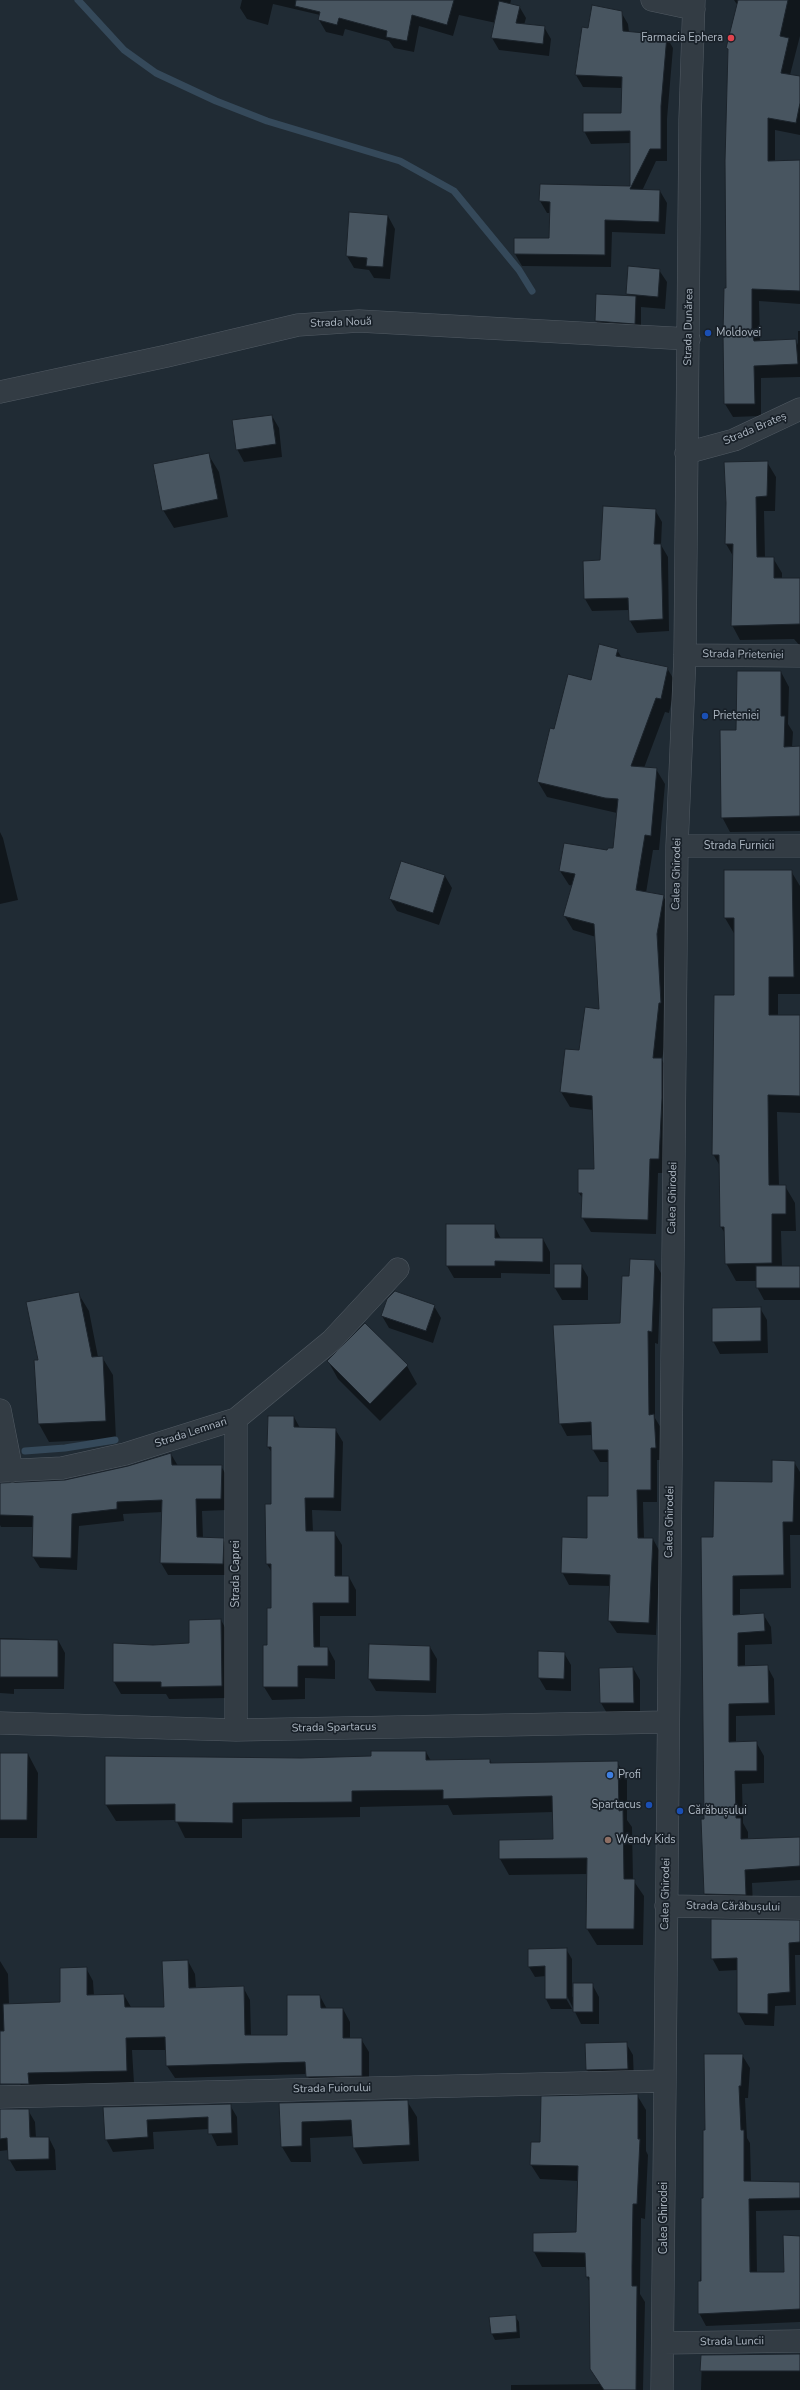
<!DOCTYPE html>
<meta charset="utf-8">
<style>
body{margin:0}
canvas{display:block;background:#202b34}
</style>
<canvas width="800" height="2390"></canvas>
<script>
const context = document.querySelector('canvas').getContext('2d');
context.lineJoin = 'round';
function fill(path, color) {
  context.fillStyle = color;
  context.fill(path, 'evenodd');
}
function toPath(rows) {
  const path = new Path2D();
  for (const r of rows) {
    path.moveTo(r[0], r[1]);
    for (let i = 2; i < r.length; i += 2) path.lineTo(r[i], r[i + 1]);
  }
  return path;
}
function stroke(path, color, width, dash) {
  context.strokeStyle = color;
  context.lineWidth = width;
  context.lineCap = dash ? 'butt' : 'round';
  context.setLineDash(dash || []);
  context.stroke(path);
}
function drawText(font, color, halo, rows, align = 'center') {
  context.font = font + ' "Nunito Sans",sans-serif';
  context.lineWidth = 3.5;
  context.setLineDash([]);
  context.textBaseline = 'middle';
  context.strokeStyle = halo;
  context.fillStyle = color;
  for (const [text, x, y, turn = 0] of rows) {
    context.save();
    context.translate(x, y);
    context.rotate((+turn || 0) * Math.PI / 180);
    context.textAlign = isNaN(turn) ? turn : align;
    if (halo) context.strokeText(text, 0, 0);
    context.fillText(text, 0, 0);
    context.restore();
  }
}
const shadow = toPath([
 [242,0,511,0,510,5,519,6,526,18,524,25,544,27,551,39,549,56,499,50,492,38,496,23,459,15,453,36,419,26,414,52,394,48,389,41,345,29,343,36,326,32,319,20,320,15,273,4,268,25,247,19,240,8],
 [734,0,800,0,800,36,790,75,800,77,800,135,775,130,775,162,800,161,800,304,759,301,760,341,796,340,798,345,798,331,800,331,800,377,761,378,761,416,733,417,725,404,724,334,727,289,729,52,727,48,738,6],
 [621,12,628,24,629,32,666,36,673,48,667,119,667,161,656,161,642,191,660,191,667,203,665,234,612,232,611,267,522,266,515,254,550,239,551,213,547,213,540,201,541,185,631,187,631,143,591,144,584,131,622,114,622,88,583,87,576,75,589,29],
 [388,216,395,229,390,279,374,278,369,270,354,268,347,256],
 [659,270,667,282,665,309,641,307,641,336,603,333,596,321,597,296,629,297,627,294],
 [272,416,279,428,282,457,244,462,237,449],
 [208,454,219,472,228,517,174,528,163,510],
 [767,462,776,477,775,511,764,511,765,558,773,558,782,573,782,579,800,579,800,646,794,639,740,640,732,625,733,556,726,544],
 [655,510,662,522,661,545,668,557,669,631,637,633,630,621,630,610,592,611,585,599,601,561],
 [617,650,622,658,667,668,676,683,669,713,665,712,644,768,656,769,665,784,659,850,653,850,646,893,663,896,672,911,665,950,669,1017,662,1060,670,1074,667,1173,658,1173,656,1234,591,1232,582,1217,583,1199,579,1193,595,1170,593,1110,570,1107,561,1092,566,1050,580,1051,600,1010,596,937,573,930,564,915,573,886,569,885,560,871,613,850,617,813,547,797,538,782,550,729,555,731],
 [781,672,789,687,788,724,793,732,792,748,800,747,800,831,730,832,722,817,737,731],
 [0,832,3,838,18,900,0,904],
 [791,871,800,886,800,994,778,994,778,1016,800,1016,800,1113,777,1112,779,1186,785,1186,795,1203,796,1231,781,1231,782,1267,800,1267,800,1300,764,1300,757,1287,757,1281,736,1281,726,1263,726,1235,721,1227,720,1166,713,1154,735,996,735,935,725,918],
 [445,876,452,888,439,925,397,911,390,899],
 [494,1225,501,1239,543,1239,550,1252,550,1274,501,1273,501,1278,454,1278,447,1266],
 [654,1261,661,1273,658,1344,655,1343,655,1418,661,1428,662,1460,657,1460,657,1502,643,1502,644,1539,653,1539,660,1552,656,1635,617,1633,609,1621,611,1586,569,1585,562,1572,588,1539,609,1497,609,1462,600,1462,593,1450,593,1435,567,1436,560,1423,621,1324,630,1278],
 [581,1265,588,1277,588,1300,562,1300,555,1288],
 [78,1293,89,1311,98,1357,102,1357,113,1375,116,1439,49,1442,39,1424,35,1361,39,1361],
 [434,1306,441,1318,433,1343,389,1328,382,1316],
 [760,1308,767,1320,768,1353,720,1354,713,1341],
 [328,1361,407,1366,417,1384,380,1421,338,1379],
 [269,1417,294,1417,300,1428,335,1429,343,1442,341,1511,312,1510,313,1532,334,1532,342,1545,342,1577,349,1577,356,1590,356,1616,320,1616,320,1648,328,1648,335,1661,335,1679,305,1678,305,1699,272,1700,264,1687,272,1609,272,1572,267,1564,272,1505,272,1453,268,1447],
 [171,1454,178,1466,221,1466,228,1478,228,1510,202,1511,203,1538,223,1539,230,1551,229,1575,168,1575,161,1563,163,1512,123,1514,124,1521,79,1526,77,1570,40,1568,33,1557,34,1527,1,1527,0,1525,0,1483,65,1481,128,1467],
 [794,1462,800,1472,800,1535,790,1535,791,1588,740,1589,740,1616,763,1614,771,1627,772,1644,745,1645,745,1667,767,1666,774,1679,775,1715,736,1716,736,1743,756,1742,764,1756,764,1783,742,1784,743,1823,748,1832,748,1840,800,1838,800,1880,752,1883,753,1907,712,1907,705,1894,714,1538],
 [221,1620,228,1633,229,1698,169,1699,166,1694,121,1694,114,1682,190,1644],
 [0,1638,58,1640,65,1653,64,1689,14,1689,14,1694,0,1693],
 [430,1647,437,1659,436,1693,376,1691,369,1679],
 [564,1653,571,1665,571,1691,546,1690,539,1678],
 [633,1668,640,1680,640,1715,608,1715,601,1703],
 [426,1752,431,1761,490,1760,492,1764,617,1762,627,1778,627,1820,632,1827,633,1880,644,1896,643,1945,597,1945,587,1929,588,1874,509,1875,500,1859,554,1840,554,1812,453,1815,448,1805,360,1807,360,1817,242,1819,242,1838,185,1838,176,1820,116,1821,106,1805,106,1758,301,1759,372,1757],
 [0,1754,28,1754,38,1773,37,1838,0,1838],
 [800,1922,800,1955,795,1955,796,2005,775,2006,774,2026,745,2025,738,2012,738,1970,719,1971,712,1958],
 [566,1949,572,1959,572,1997,592,1984,599,1997,599,2024,581,2024,566,1994,564,1995,572,2009,551,2009,546,1999,546,1976,535,1977,529,1967],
 [0,1961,8,1974,9,2004,61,2003,86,1968,93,1981,94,1996,124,1995,131,2007,165,2008,188,1961,195,1974,196,1988,243,1987,250,2000,251,2036,288,2036,320,1996,327,2009,343,2009,350,2022,350,2039,361,2039,369,2052,369,2088,314,2090,307,2074,175,2078,167,2066,167,2050,132,2050,134,2083,21,2086,20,2083,0,2084],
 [626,2043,633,2055,634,2081,594,2082,587,2070,586,2044],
 [742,2055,750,2068,748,2098,745,2098,747,2138,750,2143,751,2182,800,2183,800,2210,756,2211,757,2273,785,2273,800,2237,800,2322,706,2326,699,2313,706,2131],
 [637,2095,646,2110,646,2151,648,2155,645,2219,641,2218,640,2294,645,2302,643,2390,511,2390,511,2385,601,2384,590,2283,587,2277,587,2267,542,2267,534,2252,534,2234,577,2233,579,2181,540,2179,531,2165,541,2143],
 [407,2101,417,2117,419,2161,363,2164,354,2148,353,2136,310,2138,311,2162,291,2162,282,2147,280,2104],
 [230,2105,237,2117,238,2145,217,2146,209,2129,153,2132,154,2149,113,2152,106,2139,104,2108],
 [0,2110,28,2110,35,2122,36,2138,49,2138,55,2150,56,2170,16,2171,9,2159,9,2150,0,2151],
 [515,2316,519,2322,520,2338,495,2340,492,2334],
 [800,2355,800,2390,701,2390,702,2356]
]);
const stream = toPath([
 [78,0,124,50,156,73,216,101,267,121,400,161,454,191,519,270,532,291],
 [25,1451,65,1448,115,1440]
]);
const building = toPath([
 [296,0,454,0,447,25,412,15,407,41,386,37,387,31,339,18,337,25,318,20,320,12,295,6,296,0],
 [738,0,788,0,780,36,789,38,781,73,800,76,800,103,796,123,768,118,768,161,800,160,800,291,752,289,752,333,754,341,796,339,798,364,754,366,755,404,724,404,723,334,724,288,726,288,725,161,728,49,726,48,738,0],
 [499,1,520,6,516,23,545,26,543,44,491,38,499,1],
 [592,5,622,11,623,31,667,35,661,106,661,149,650,149,630,189,660,190,659,222,605,220,605,255,514,254,514,238,549,238,550,202,539,201,540,184,630,186,630,131,583,132,583,113,621,113,622,77,575,75,582,27,588,28,592,5],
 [349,212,388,215,383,267,366,266,367,258,346,256,349,212],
 [628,266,660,269,658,297,626,294,628,266],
 [596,294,636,296,635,324,595,321,596,294],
 [272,415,276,444,236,450,232,420,272,415],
 [209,453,218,499,162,511,153,464,209,453],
 [768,461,767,496,756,497,757,557,774,557,774,578,800,578,800,624,731,626,733,544,725,544,726,503,724,462,768,461],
 [603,506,656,509,654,544,661,544,663,619,629,621,628,598,584,599,583,561,600,560,603,506],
 [599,644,618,649,616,656,668,667,661,699,656,698,631,766,657,768,651,836,645,835,636,890,664,895,657,934,661,1003,659,1003,653,1058,662,1058,662,1098,659,1159,650,1159,648,1220,581,1218,582,1193,578,1193,578,1169,594,1169,592,1096,560,1092,565,1049,579,1050,585,1007,599,1009,594,924,563,916,575,874,559,871,564,843,607,850,608,848,613,848,618,799,605,798,537,782,550,728,554,729,568,674,591,680,599,644],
 [737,671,781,671,781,716,785,716,784,747,800,746,800,816,721,818,720,730,736,730,737,671],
 [401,861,445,875,433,913,389,899,401,861],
 [724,870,792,870,794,977,769,977,769,1015,800,1015,800,1096,768,1095,769,1185,786,1185,786,1214,772,1214,772,1263,725,1264,724,1227,720,1227,719,1155,712,1155,714,995,734,995,734,918,724,918,724,870],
 [446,1224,495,1224,495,1238,543,1238,543,1262,495,1261,495,1266,446,1266,446,1224],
 [630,1259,655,1260,652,1332,648,1331,649,1415,654,1414,656,1448,651,1448,651,1490,637,1490,638,1538,653,1538,649,1623,608,1621,610,1575,561,1573,562,1537,587,1538,587,1496,608,1496,608,1450,592,1450,591,1422,559,1424,553,1325,620,1323,622,1276,629,1276,630,1259],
 [554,1264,582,1264,581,1288,554,1288,554,1264],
 [756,1266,800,1266,800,1288,756,1288,756,1266],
 [395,1291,435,1305,426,1331,381,1316,387,1299,395,1291],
 [79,1292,92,1357,103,1356,106,1421,38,1424,34,1360,38,1360,26,1302,79,1292],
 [761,1307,761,1341,712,1342,712,1308,761,1307],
 [365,1323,408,1365,370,1404,327,1361,365,1323],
 [268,1416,294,1416,294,1427,336,1428,334,1498,305,1498,306,1531,335,1531,335,1576,349,1576,349,1603,313,1603,314,1647,328,1647,328,1666,298,1666,298,1687,263,1687,263,1645,267,1645,267,1608,271,1608,271,1564,266,1564,265,1504,271,1504,271,1447,267,1447,268,1416],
 [171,1453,172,1465,222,1465,221,1499,196,1499,197,1537,224,1538,223,1564,160,1563,162,1500,117,1502,117,1509,72,1514,71,1558,32,1557,33,1516,0,1515,0,1483,65,1480,128,1466,171,1453],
 [772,1460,795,1461,793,1522,783,1522,784,1575,733,1576,733,1615,764,1613,765,1631,738,1633,738,1666,768,1665,769,1703,729,1704,729,1742,757,1741,757,1771,735,1771,736,1818,741,1818,741,1839,800,1837,800,1866,745,1870,746,1895,704,1894,701,1819,704,1819,701,1537,713,1537,714,1481,772,1482,772,1460],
 [221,1619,222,1686,161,1687,161,1682,113,1682,113,1643,153,1645,189,1643,189,1620,221,1619],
 [0,1639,58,1640,58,1677,0,1677,0,1639],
 [369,1644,430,1646,430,1681,368,1679,369,1644],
 [538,1651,565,1652,564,1679,538,1678,538,1651],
 [633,1667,634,1703,600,1703,599,1668,633,1667],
 [371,1751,426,1751,426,1760,490,1759,490,1763,618,1761,619,1811,623,1810,624,1879,635,1879,634,1929,586,1929,587,1858,499,1859,499,1840,553,1839,552,1796,443,1799,443,1790,352,1791,352,1802,233,1803,233,1823,175,1822,175,1804,105,1805,105,1756,301,1758,371,1756,371,1751],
 [0,1753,28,1753,27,1820,0,1820,0,1753],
 [711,1919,800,1920,800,1942,789,1943,790,1992,768,1994,768,2014,737,2013,737,1958,711,1959,711,1919],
 [567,1948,567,1999,545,1999,545,1966,528,1967,528,1949,567,1948],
 [188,1960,189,1988,244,1986,245,2035,287,2035,287,1995,320,1995,321,2008,343,2008,343,2038,362,2038,362,2076,306,2077,305,2062,166,2066,165,2037,126,2038,127,2071,28,2073,29,2084,0,2084,0,2031,4,2031,3,2004,60,2002,60,1968,87,1967,87,1995,124,1994,125,2007,164,2007,162,1961,188,1960],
 [573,1983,593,1983,593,2012,573,2012,573,1983],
 [627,2042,628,2069,586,2070,585,2043,627,2042],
 [704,2054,743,2054,741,2086,739,2086,741,2130,744,2130,744,2181,800,2182,800,2198,749,2199,750,2272,784,2272,783,2235,800,2236,800,2309,698,2314,698,2281,701,2281,701,2198,703,2198,703,2130,705,2130,704,2054],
 [638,2094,638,2139,640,2139,637,2204,633,2204,632,2266,632,2286,637,2286,636,2390,604,2390,590,2369,589,2277,586,2277,585,2253,533,2252,533,2233,576,2232,578,2166,530,2165,531,2142,540,2142,541,2096,638,2094],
 [408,2100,410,2145,353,2148,351,2120,302,2122,302,2146,281,2147,279,2103,408,2100],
 [231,2104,232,2133,208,2134,208,2117,147,2120,148,2137,105,2140,103,2107,231,2104],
 [0,2109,29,2109,30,2137,49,2137,49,2159,8,2160,7,2138,0,2139,0,2109],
 [516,2315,517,2332,491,2334,489,2317,516,2315],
 [800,2354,800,2371,700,2371,701,2355,800,2354]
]);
const minor = toPath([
 [652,0,694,9],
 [0,392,167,356,298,325,359,321,689,339],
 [686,453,734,440,800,409],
 [685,655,800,656],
 [677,846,800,846],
 [0,1410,12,1471],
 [0,1471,62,1468,125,1454,236,1419,331,1341,398,1269],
 [0,1723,236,1730,668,1722],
 [236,1730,236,1419],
 [666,1906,800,1908],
 [0,2097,664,2081],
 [663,2343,800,2341],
 [662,2390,677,846,685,655,690,120,694,0]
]);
const markers = [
 [731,38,4,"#e0444e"],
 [708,333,4,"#1a4fb4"],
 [705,716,4,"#1a4fb4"],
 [610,1775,4,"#3f7fe0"],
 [649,1805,4,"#1a4fb4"],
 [680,1811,4,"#1a4fb4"],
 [608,1840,4,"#8d6e63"]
];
const poiNames = [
 ["Farmacia Ephera",723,38,"right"],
 ["Moldovei",716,333],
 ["Prieteniei",713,716],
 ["Profi",618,1775],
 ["Spartacus",641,1805,"right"],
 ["Cărăbușului",688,1811],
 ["Wendy Kids",616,1840]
];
const streetNames = [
 ["Strada Nouă",341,323,-2],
 ["Strada Dunărea",689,327,-89],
 ["Strada Brateș",755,429,-23],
 ["Strada Prieteniei",743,655,1],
 ["Strada Furnicii",739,846],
 ["Calea Ghirodei",677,874,-89],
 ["Calea Ghirodei",673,1198,-89],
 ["Strada Lemnari",191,1433,-18],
 ["Calea Ghirodei",670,1522,-89],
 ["Strada Caprei",236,1574,-90],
 ["Strada Spartacus",334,1728,-1],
 ["Calea Ghirodei",666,1894,-89],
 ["Strada Cărăbușului",733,1907,1],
 ["Strada Fuiorului",332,2089,-1],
 ["Calea Ghirodei",664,2218,-90],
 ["Strada Luncii",732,2342,-1]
];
fill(shadow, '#0007');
stroke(stream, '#35495a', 7);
fill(building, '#485560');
stroke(building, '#1b232b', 1);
stroke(minor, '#515a63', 23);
stroke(minor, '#333c44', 22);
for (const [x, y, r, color] of markers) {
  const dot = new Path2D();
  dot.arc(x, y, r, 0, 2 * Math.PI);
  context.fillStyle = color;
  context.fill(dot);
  stroke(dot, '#192129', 1.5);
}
drawText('11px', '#adb7c2', '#192129', poiNames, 'left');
drawText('11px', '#adb7c2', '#192129', streetNames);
</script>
